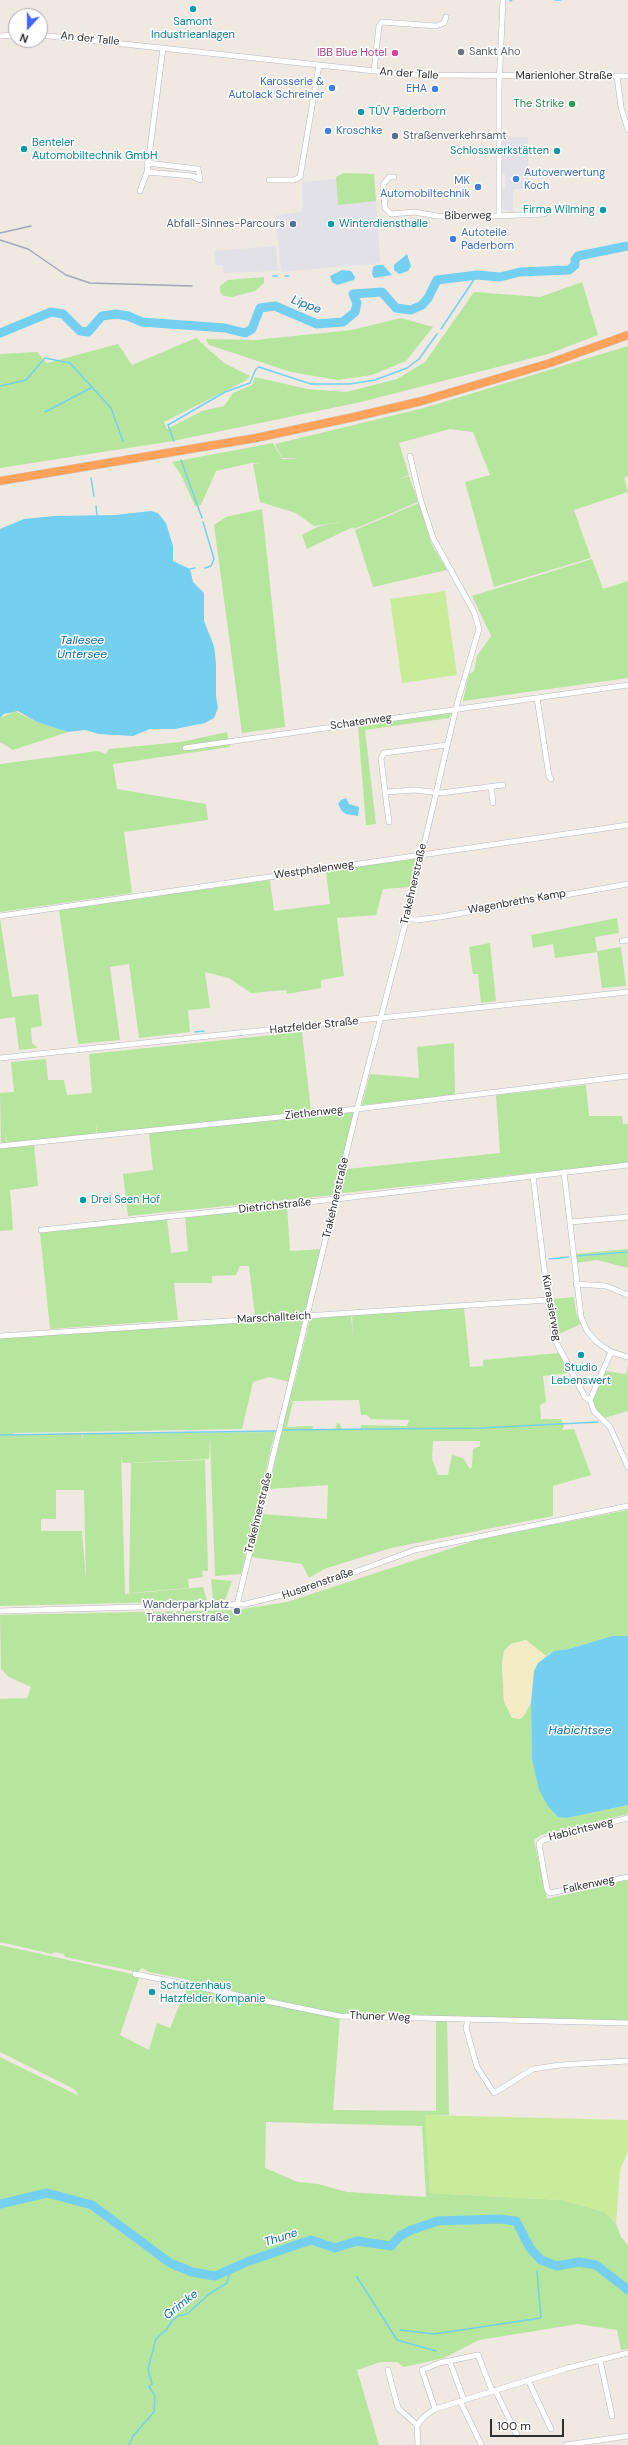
<!DOCTYPE html>
<meta charset="utf-8">
<style>
body{margin:0}
#map{position:relative;width:628px;height:2445px;overflow:hidden;background:#efe9e1;font-family:"DM Sans",sans-serif}
canvas{display:block}
.north{position:absolute;left:8px;top:8px;width:40px;height:40px;box-sizing:border-box;background:#fff;border:1px solid #ababab;border-radius:50%;rotate:201deg;font-size:11px;font-weight:700;line-height:16px;text-align:center;color:#2e2e2e}
.north::after{content:'';display:block;margin:auto;width:14px;height:18px;background:#4264fb;clip-path:polygon(50% 0,100% 100%,50% 72%,0 100%)}
.scale{position:absolute;left:490px;top:2419px;width:74px;height:18px;box-sizing:border-box;border:2px solid #2e2e2e;border-top:0;padding-left:5px;font-size:12px;line-height:14px;white-space:nowrap;color:#2e2e2e;-webkit-text-stroke:3px #fff;paint-order:stroke}
</style>
<div id="map">
<canvas width="628" height="2445"></canvas>
<div class="north">N</div>
<div class="scale">100 m</div>
</div>
<script>
const context = document.querySelector('canvas').getContext('2d');
context.lineJoin = 'round';
function fill(path, color) {
  context.fillStyle = color;
  context.fill(path, 'evenodd');
}
function toPath(rows) {
  const path = new Path2D();
  for (const r of rows) {
    path.moveTo(r[0], r[1]);
    for (let i = 2; i < r.length; i += 2) path.lineTo(r[i], r[i + 1]);
  }
  return path;
}
function stroke(path, color, width, dash) {
  context.strokeStyle = color;
  context.lineWidth = width;
  context.lineCap = dash ? 'butt' : 'round';
  context.setLineDash(dash || []);
  context.stroke(path);
}
function drawText(font, color, halo, rows, align = 'center') {
  context.font = font + ' "DM Sans",sans-serif';
  context.lineWidth = 3;
  context.setLineDash([]);
  context.textBaseline = 'middle';
  context.strokeStyle = halo;
  context.fillStyle = color;
  for (const [text, x, y, turn = 0] of rows) {
    context.save();
    context.translate(x, y);
    context.rotate((+turn || 0) * Math.PI / 180);
    context.textAlign = isNaN(turn) ? turn : align;
    if (halo) context.strokeText(text, 0, 0);
    context.fillText(text, 0, 0);
    context.restore();
  }
}
const industrial = toPath([
 [502,137,528,137,528,189,513,189,513,212,504,210,502,205,502,188,505,188,505,174,502,174],
 [336,179,338,205,376,201,380,263,281,272,275,216,303,211,302,182],
 [276,246,278,271,224,273,223,265,215,265,214,251]
]);
const green = toPath([
 [344,173,374,174,376,201,338,205,336,177],
 [264,277,264,283,255,291,232,297,223,296,220,291,220,286,228,280],
 [582,282,598,335,548,354,361,402,173,441,0,468,0,354,37,352,47,363,118,344,132,365,196,338,224,363,250,376,245,381,164,422,167,429,202,411,224,406,233,393,252,385,255,377,307,389,346,392,397,379,425,362,474,292,540,297],
 [401,318,433,327,406,361,372,375,338,380,291,372,209,345,206,339,255,340,352,330],
 [628,346,628,476,624,478,628,492,574,510,591,558,494,587,465,482,490,475,473,432,450,429,399,443,409,475,397,480,409,476,418,502,354,529,353,527,307,549,302,535,319,526,341,522,314,526,296,513,260,502,253,464,260,463,251,463,216,471,201,505,195,506,181,475,172,462,273,443,282,459,302,459,282,458,275,444,424,408],
 [419,503,431,543,447,570,373,587,355,530],
 [262,509,285,727,242,733,214,525,226,517],
 [592,559,603,589,628,581,628,678,463,701,469,674,474,671,477,656,491,636,472,596],
 [15,711,37,722,68,732,13,750,0,742,0,718],
 [452,712,449,718,365,730,376,824,366,825,358,726],
 [227,732,230,747,113,764,117,789,206,804,208,820,124,832,132,893,0,912,0,764,98,751,106,754,109,749,181,742],
 [417,858,410,887,383,889,376,915,337,918,344,976,321,980,321,988,287,994,286,990,251,993,229,978,205,972,210,1008,188,1010,190,1032,139,1038,129,964,110,967,120,1040,78,1044,59,910,270,880,274,911,330,904,326,871],
 [0,918,12,997,38,994,42,1026,31,1028,32,1043,38,1048,19,1050,15,1017,0,1019],
 [617,918,619,933,595,937,597,951,621,947,626,986,602,988,597,952,555,958,553,944,533,948,531,935],
 [490,943,496,1001,481,1003,478,974,473,974,469,947],
 [302,1032,311,1111,97,1134,96,1124,96,1134,7,1143,5,1129,6,1143,1,1144,0,1093,14,1092,11,1062,46,1059,48,1080,64,1080,67,1095,92,1093,89,1054],
 [454,1043,455,1095,362,1105,370,1074,419,1078,417,1047],
 [586,1085,589,1116,622,1116,623,1124,628,1124,628,1163,343,1193,341,1191,347,1169,500,1153,496,1095],
 [355,1112,334,1195,128,1216,123,1174,153,1170,149,1133],
 [34,1144,38,1186,10,1190,13,1230,0,1231,0,1148],
 [287,1207,290,1251,321,1249,305,1313,255,1316,249,1266,240,1266,236,1275,212,1276,212,1283,174,1283,178,1320,50,1329,40,1233,167,1219,171,1253,188,1251,185,1216],
 [628,1249,628,1268,597,1260,575,1263,575,1254],
 [574,1297,576,1312,581,1324,557,1335,553,1299],
 [464,1308,470,1367,483,1366,483,1360,559,1353,568,1373,543,1376,546,1402,540,1405,541,1419,561,1419,564,1426,562,1430,574,1429,591,1475,553,1486,553,1516,391,1548,324,1569,309,1578,302,1564,251,1557,261,1514,327,1519,328,1485,269,1489,291,1389,293,1389,310,1319,351,1315,353,1336,352,1315],
 [359,1400,361,1415,367,1415,371,1419,409,1420,407,1426,361,1425,360,1430,342,1430,340,1424,337,1423,336,1428,332,1430,312,1430,313,1426,287,1427,293,1401],
 [433,1441,480,1441,480,1446,473,1449,472,1467,470,1469,463,1458,452,1455,448,1475,438,1475,432,1459],
 [303,1319,289,1382,269,1377,253,1382,242,1429,14,1433,15,1435,82,1433,83,1442,83,1434,275,1432,241,1574,215,1576,210,1437,209,1459,122,1463,121,1456,125,1594,203,1587,207,1601,0,1606,0,1337],
 [56,1490,84,1490,86,1581,82,1531,41,1531,41,1519,56,1519],
 [628,1365,628,1411,604,1418,596,1410,592,1400,605,1371,626,1374],
 [205,1460,208,1571,202,1571,203,1577,188,1579,189,1588,129,1593,131,1463],
 [628,1510,628,1636,612,1636,569,1649,554,1651,546,1656,526,1640,511,1644,504,1651,502,1664,504,1702,525,1714,531,1703,532,1759,567,1818,628,1805,628,1814,541,1835,534,1840,547,1899,628,1880,628,2022,447,2019,449,2115,426,2115,430,2193,562,2200,605,2212,616,2224,621,2237,628,2245,628,2349,621,2350,617,2330,578,2324,479,2340,444,2358,404,2367,397,2362,381,2362,357,2370,379,2445,0,2445,0,2057,79,2096,74,2089,0,2052,0,1945,136,1975,139,1978,120,2035,149,2050,157,2023,170,2028,190,1980,149,1972,142,1968,138,1972,65,1957,64,1954,54,1952,52,1954,0,1942,0,1699,27,1698,31,1687,9,1677,1,1669,0,1615,236,1610,287,1602,480,1539],
 [340,2016,436,2019,436,2111,333,2110],
 [266,2122,422,2126,426,2197,347,2192,318,2184,298,2182,265,2168],
 [211,1579,232,1581,225,1600,213,1601]
]);
const sand = toPath([
 [526,1640,546,1656,525,1714,521,1719,512,1718,504,1702,502,1664,504,1651,511,1644]
]);
const pitch = toPath([
 [445,591,457,675,402,683,390,599],
 [425,2115,628,2120,628,2151,620,2170,616,2224,605,2212,562,2200,430,2193]
]);
const water = toPath([
 [407,254,411,266,408,271,399,274,394,270,394,265],
 [377,265,383,265,392,275,374,278,372,274,373,267],
 [342,270,351,271,355,277,354,280,337,285,332,282,330,276],
 [151,511,158,513,166,523,173,546,173,561,190,569,193,582,204,593,204,621,214,646,216,663,216,696,218,708,214,718,205,723,175,729,150,729,133,736,99,734,85,730,68,732,37,722,18,711,4,714,0,718,0,529,24,519,54,516,115,515],
 [346,798,349,804,359,807,358,816,346,814,342,811,338,804,341,800],
 [612,1636,628,1636,628,1805,567,1818,558,1817,548,1806,539,1790,532,1759,531,1703,534,1671,538,1663,554,1651,569,1649]
]);
const stream = toPath([
 [555,0,561,0],
 [510,1,512,0],
 [273,276,277,276],
 [285,276,289,276],
 [441,329,477,275],
 [0,386,26,380,45,358,70,363,111,408,123,441],
 [45,412,91,388],
 [174,441,168,425,225,392,250,383,256,369,259,367,311,384,350,384,375,380,407,368,419,359,437,334],
 [181,460,202,518],
 [91,478,94,496],
 [96,506,97,515],
 [203,522,214,559,211,566,205,568],
 [190,569,195,568],
 [195,1032,204,1031],
 [576,1256,628,1252],
 [549,1259,569,1257],
 [283,1430,482,1428,598,1422],
 [0,1435,276,1431],
 [357,2277,397,2340,436,2351],
 [400,2330,434,2334,541,2318,537,2271],
 [129,2445,133,2436,154,2412,155,2396,149,2387,152,2384,148,2369,156,2339,167,2329,172,2321,178,2316,187,2314,209,2294,227,2283,231,2269]
]);
const river = toPath([
 [0,333,51,312,63,314,80,331,88,332,102,316,116,314,128,316,142,322,225,328,245,333,252,329,260,308,275,306,317,324,343,322,355,312,357,303,353,294,382,292,396,308,411,310,422,305,428,298,437,280,477,275,500,277,520,272,569,270,575,265,575,260,578,256,628,246],
 [0,2204,47,2193,92,2205,170,2263,192,2272,215,2276,249,2261,311,2240,335,2248,357,2241,391,2246,400,2236,411,2230,438,2221,500,2219,516,2221,530,2248,541,2260,557,2266,579,2262,596,2265,628,2290]
]);
const minor = toPath([
 [40,35,412,75,628,76],
 [0,36,16,35],
 [374,71,379,26,382,22,436,26,444,23,446,17],
 [617,76,621,107,628,130],
 [147,172,192,176,200,180,198,169,147,163],
 [394,177,389,177,383,185,385,208,391,214,414,212,437,216,469,217,544,214],
 [269,180,294,180,300,177,319,65],
 [140,191,147,172,163,48],
 [499,215,499,87,503,0],
 [537,698,549,776,551,779],
 [447,745,384,753,381,758,385,792,415,790,441,793,503,785],
 [185,748,628,685],
 [491,787,493,803],
 [385,792,389,822],
 [0,916,628,825],
 [407,917,417,920,440,917,628,884],
 [622,941,628,940],
 [0,1058,628,992],
 [0,1146,357,1109,628,1076],
 [564,1172,581,1317,587,1331,597,1342,611,1352,628,1357],
 [533,1176,548,1300,555,1340,585,1397,590,1400,594,1411,610,1427,628,1467],
 [570,1222,628,1217],
 [41,1230,336,1199,628,1165],
 [576,1284,606,1286,628,1295],
 [0,1336,548,1300],
 [590,1400,611,1352],
 [237,1605,357,1109,407,917,457,704,479,629,474,612,433,538,420,498,410,456],
 [0,1611,246,1604,314,1587,415,1550,628,1506],
 [628,1818,543,1840,539,1844,547,1890,550,1893,628,1877],
 [135,1974,339,2016,628,2023],
 [468,2019,466,2028,477,2067,494,2093,533,2069,560,2065,628,2061],
 [600,2360,612,2416],
 [450,2362,464,2400],
 [388,2370,398,2408,417,2425],
 [528,2380,551,2429],
 [495,2390,517,2435],
 [460,2401,481,2444],
 [435,2409,422,2370,439,2363,478,2355,492,2391],
 [418,2445,417,2425,425,2416,435,2409,568,2368,628,2353],
 [566,2445,628,2436]
]);
const highway = toPath([
 [0,481,256,438,354,417,422,401,550,363,628,335]
]);
const rail = toPath([
 [0,233,31,226],
 [0,240,28,249,66,275,90,283,192,286]
]);
const markers = [
 [193,9,4,"#0f9aa8"],
 [461,52,4,"#6b7280"],
 [395,53,4,"#d1479c"],
 [332,88,4,"#3f7fe0"],
 [435,89,4,"#3f7fe0"],
 [572,104,4,"#2e9e5b"],
 [361,112,4,"#0f9aa8"],
 [328,131,4,"#3f7fe0"],
 [395,136,4,"#5c6f8a"],
 [24,149,4,"#0f9aa8"],
 [557,151,4,"#0f9aa8"],
 [516,179,4,"#3f7fe0"],
 [478,187,4,"#3f7fe0"],
 [603,210,4,"#0f9aa8"],
 [293,224,4,"#5c6f8a"],
 [331,224,4,"#0f9aa8"],
 [453,239,4,"#3f7fe0"],
 [83,1200,4,"#0f9aa8"],
 [581,1355,4,"#0f9aa8"],
 [237,1611,4,"#5c6f8a"],
 [152,1992,4,"#0f9aa8"]
];
const cultureNames = [
 ["Samont",193,22,"center"],
 ["Industrieanlagen",193,35,"center"],
 ["TÜV Paderborn",369,112],
 ["Benteler",32,143],
 ["Automobiltechnik GmbH",32,156],
 ["Schlosswerkstätten",549,151,"right"],
 ["Firma Wilming",595,210,"right"],
 ["Winterdiensthalle",339,224],
 ["Drei Seen Hof",91,1200],
 ["Studio",581,1368,"center"],
 ["Lebenswert",581,1381,"center"],
 ["Schützenhaus",160,1986],
 ["Hatzfelder Kompanie",160,1999]
];
const streetNames = [
 ["An der Talle",90,39,6],
 ["An der Talle",409,74,4],
 ["Marienloher Straße",564,76],
 ["Biberweg",468,216,-1],
 ["Schatenweg",361,722,-8],
 ["Westphalenweg",314,870,-8],
 ["Trakehnerstraße",414,884,-77],
 ["Wagenbreths Kamp",517,902,-10],
 ["Hatzfelder Straße",314,1026,-6],
 ["Ziethenweg",314,1113,-6],
 ["Trakehnerstraße",336,1198,-77],
 ["Dietrichstraße",275,1206,-6],
 ["Kürassierweg",551,1308,80],
 ["Marschallteich",274,1318,-3],
 ["Trakehnerstraße",259,1513,-76],
 ["Husarenstraße",318,1584,-19],
 ["Habichtsweg",581,1830,-14],
 ["Falkenweg",589,1885,-12],
 ["Thuner Weg",380,2017,2]
];
const worshipNames = [
 ["Sankt Aho",469,52]
];
const hotelNames = [
 ["IBB Blue Hotel",387,53]
];
const shopNames = [
 ["Karosserie &",324,82],
 ["Autolack Schreiner",324,95],
 ["EHA",427,89],
 ["Kroschke",336,131,"left"],
 ["Autoverwertung",524,173,"left"],
 ["Koch",524,186,"left"],
 ["MK",470,181],
 ["Automobiltechnik",470,194],
 ["Autoteile",461,233,"left"],
 ["Paderborn",461,246,"left"]
];
const leisureNames = [
 ["The Strike",564,104]
];
const serviceNames = [
 ["Straßenverkehrsamt",403,136,"left"],
 ["Abfall-Sinnes-Parcours",285,224],
 ["Wanderparkplatz",229,1605],
 ["Trakehnerstraße",229,1618]
];
const waterNames = [
 ["Lippe",306,305,21],
 ["Tallesee",82,641],
 ["Untersee",82,655],
 ["Habichtsee",580,1731],
 ["Thune",281,2238,-18],
 ["Grimke",181,2305,-38]
];
fill(industrial, '#e3e1e8');
fill(green, '#b6e59e');
fill(sand, '#f3ecc5');
fill(pitch, '#c9ec9a');
fill(water, '#75cff0');
stroke(stream, '#75cff0', 1.5);
stroke(river, '#75cff0', 9);
stroke(minor, '#b4b7c1', 6);
stroke(highway, '#c9c9c9', 9);
stroke(minor, '#fff', 5);
stroke(highway, '#ffa35c', 8);
stroke(rail, '#a3a6b8', 1.5);
for (const [x, y, r, color] of markers) {
  const dot = new Path2D();
  dot.arc(x, y, r, 0, 2 * Math.PI);
  context.fillStyle = color;
  context.fill(dot);
  stroke(dot, '#fff', 1.5);
}
drawText('11px', '#0d838f', '#fff', cultureNames, 'left');
drawText('11px', '#2e2e2e', '#fff', streetNames);
drawText('11px', '#5b616d', '#fff', worshipNames, 'left');
drawText('11px', '#b23c85', '#fff', hotelNames, 'right');
drawText('11px', '#366cbe', '#fff', shopNames, 'right');
drawText('11px', '#27864d', '#fff', leisureNames, 'right');
drawText('11px', '#4e5e75', '#fff', serviceNames, 'right');
drawText('italic 12px', '#0d6fa3', '#fff', waterNames);
</script>
